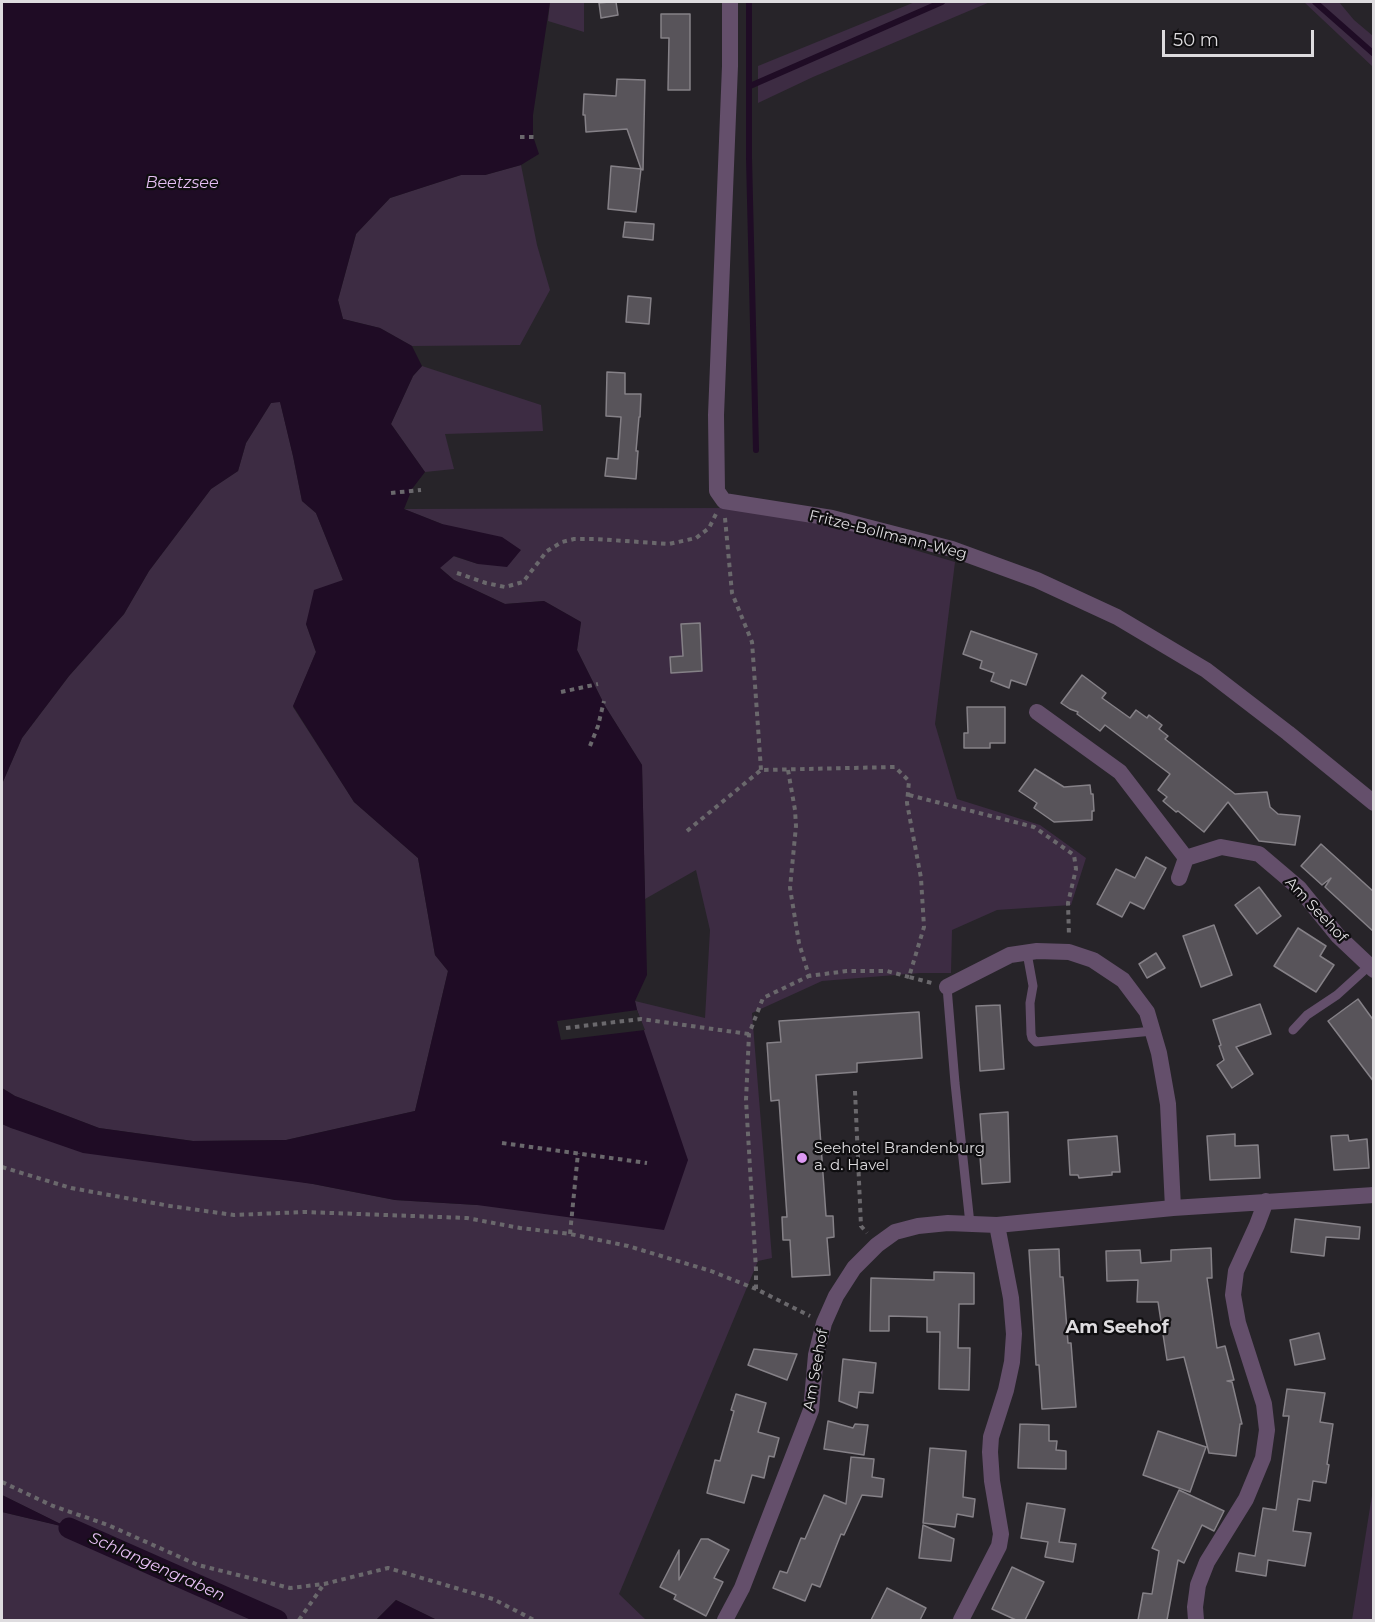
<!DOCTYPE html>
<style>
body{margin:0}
#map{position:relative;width:1375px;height:1622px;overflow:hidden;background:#272429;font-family:Montserrat,sans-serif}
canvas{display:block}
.frame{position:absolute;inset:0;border:3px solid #dedcdf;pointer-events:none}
.scale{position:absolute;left:1162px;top:30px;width:152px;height:27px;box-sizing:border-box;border:3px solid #dedcdf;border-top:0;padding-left:8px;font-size:18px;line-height:21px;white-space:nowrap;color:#dedcdf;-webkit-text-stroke:4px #0f0e10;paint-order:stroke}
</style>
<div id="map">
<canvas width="1375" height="1622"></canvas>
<div class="frame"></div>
<div class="scale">50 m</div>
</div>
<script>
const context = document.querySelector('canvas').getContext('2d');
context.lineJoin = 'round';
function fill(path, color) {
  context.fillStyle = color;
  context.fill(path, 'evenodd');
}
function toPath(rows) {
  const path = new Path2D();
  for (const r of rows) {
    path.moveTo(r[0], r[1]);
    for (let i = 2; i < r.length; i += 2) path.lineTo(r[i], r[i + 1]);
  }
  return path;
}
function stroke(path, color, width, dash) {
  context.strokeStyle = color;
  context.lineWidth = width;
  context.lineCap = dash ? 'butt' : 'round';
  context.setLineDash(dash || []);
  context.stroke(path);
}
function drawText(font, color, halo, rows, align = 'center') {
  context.font = font + ' Montserrat,sans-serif';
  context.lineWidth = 4.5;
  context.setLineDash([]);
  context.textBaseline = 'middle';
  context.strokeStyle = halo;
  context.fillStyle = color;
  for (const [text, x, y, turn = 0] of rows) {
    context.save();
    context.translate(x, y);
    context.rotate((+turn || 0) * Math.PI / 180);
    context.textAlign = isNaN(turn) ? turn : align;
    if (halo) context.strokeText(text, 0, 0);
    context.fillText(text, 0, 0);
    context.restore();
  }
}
const green = toPath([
 [550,2,584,2,584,32,548,21],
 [915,2,990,2,813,77,758,103,758,66],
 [1304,2,1339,2,1354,20,1373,36,1373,67],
 [521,165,537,245,550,290,520,345,412,346,380,328,343,319,338,300,356,234,390,198,461,175,485,175],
 [422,366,541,405,543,431,445,434,454,469,425,472,391,424,413,376],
 [280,401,293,456,302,501,316,513,343,580,306,624,316,652,293,707,354,802,418,858,435,955,448,971,415,1111,286,1140,193,1141,99,1128,15,1096,2,1088,2,784,22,738,69,676,124,614,149,571,211,489,238,471,246,443,271,403],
 [723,508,831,525,955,562,935,724,957,799,1040,825,1086,858,1071,905,997,910,952,930,951,973,920,973,822,981,752,1013,772,1258,758,1261,619,1594,646,1620,437,1620,396,1600,376,1620,2,1620,2,1512,66,1527,2,1495,2,1124,11,1128,313,1184,395,1200,477,1205,637,1010,635,1001,705,1018,710,930,696,870,645,899,642,765,605,706,577,650,581,622,544,601,505,604,454,580,439,567,453,556,478,564,442,524,404,509],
 [1373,1489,1373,1620,1352,1620]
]);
const water = toPath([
 [2,2,550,2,533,115,533,136,539,154,521,165,485,175,461,175,390,198,356,234,338,300,343,319,380,328,412,346,422,366,413,376,391,424,425,472,412,489,404,509,442,524,502,537,521,550,507,567,478,564,454,556,440,568,454,580,505,604,544,601,581,622,577,650,605,706,642,765,647,975,635,1001,637,1010,688,1160,664,1230,477,1205,395,1200,313,1184,83,1153,11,1128,2,1124,2,1088,15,1096,99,1128,193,1141,286,1140,415,1111,448,971,435,955,418,858,354,802,293,706,316,652,306,624,314,590,343,580,316,513,302,501,293,456,280,402,271,403,246,443,238,471,211,489,149,571,124,614,69,676,22,738,2,784],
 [2,1495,69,1528,2,1512],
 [396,1600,437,1620,376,1620]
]);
const pier = toPath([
 [637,1010,645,1030,561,1040,557,1021]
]);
const stream = toPath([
 [749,2,749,158,756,450],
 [1315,2,1374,54],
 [750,86,942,2]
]);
const canal = toPath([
 [69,1528,277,1620]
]);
const building = toPath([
 [609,2,616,2,618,15,601,18,599,3,609,2],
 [661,14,690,14,690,90,668,90,669,38,661,38,661,14],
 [617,79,645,80,643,170,641,169,636,212,608,209,611,166,641,169,627,129,586,132,585,115,583,115,584,94,616,96,617,79],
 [625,222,654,224,653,240,623,237,625,222],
 [628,296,651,298,649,324,626,322,628,296],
 [607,372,625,373,625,394,641,394,640,417,639,417,636,451,638,451,636,479,605,476,607,458,618,459,621,417,606,416,607,372],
 [700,623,702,671,671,673,670,657,683,656,681,624,700,623],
 [971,631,1037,654,1026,685,1011,680,1009,688,991,681,994,673,980,668,982,661,963,654,971,631],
 [1082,675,1106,693,1102,698,1130,718,1136,710,1147,718,1149,715,1162,725,1159,729,1168,736,1165,739,1235,794,1267,792,1270,807,1278,814,1300,816,1295,845,1259,841,1228,802,1204,832,1178,811,1176,812,1163,801,1167,797,1158,790,1170,774,1105,725,1100,731,1077,714,1078,712,1070,709,1061,703,1082,675],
 [967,707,1005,707,1005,743,990,743,990,748,964,748,964,733,968,733,967,707],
 [1035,769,1064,787,1090,785,1091,794,1093,794,1094,811,1092,811,1092,820,1054,822,1034,808,1037,803,1019,791,1035,769],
 [1321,844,1374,892,1374,932,1325,887,1331,878,1322,885,1301,866,1321,844],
 [1146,857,1166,868,1144,909,1130,902,1122,917,1097,904,1116,869,1135,878,1146,857],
 [1259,887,1281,916,1257,934,1235,905,1259,887],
 [1214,925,1232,975,1201,987,1183,936,1214,925],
 [1298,928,1326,946,1320,956,1334,965,1316,992,1274,966,1298,928],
 [1156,953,1165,968,1147,978,1139,964,1156,953],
 [1358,999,1374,1021,1374,1082,1328,1021,1358,999],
 [1260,1004,1271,1034,1236,1047,1253,1074,1232,1088,1217,1065,1224,1060,1219,1046,1221,1045,1213,1020,1260,1004],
 [1000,1005,1004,1069,980,1071,976,1006,1000,1005],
 [919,1012,922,1058,857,1063,857,1072,816,1075,826,1216,833,1216,834,1237,827,1238,830,1275,792,1277,790,1240,783,1240,782,1217,787,1217,779,1100,771,1101,767,1043,781,1042,779,1021,919,1012],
 [1008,1112,1010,1182,982,1184,980,1156,983,1156,980,1114,1008,1112],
 [1235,1134,1235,1146,1258,1145,1260,1178,1210,1180,1207,1136,1235,1134],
 [1348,1135,1349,1141,1367,1139,1369,1168,1334,1170,1331,1136,1348,1135],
 [1117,1136,1120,1172,1112,1172,1112,1175,1079,1178,1078,1175,1070,1175,1068,1140,1117,1136],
 [1295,1219,1360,1227,1359,1239,1326,1237,1324,1256,1291,1252,1295,1219],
 [1211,1248,1212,1278,1207,1278,1217,1348,1225,1346,1234,1380,1227,1381,1232,1382,1242,1424,1240,1424,1236,1456,1209,1453,1184,1357,1167,1360,1158,1302,1137,1302,1138,1280,1107,1281,1106,1251,1140,1250,1141,1263,1171,1261,1171,1250,1211,1248],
 [1059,1249,1060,1277,1063,1277,1068,1343,1071,1343,1076,1407,1042,1409,1039,1365,1036,1365,1029,1250,1059,1249],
 [934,1272,974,1273,974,1304,959,1304,958,1348,970,1348,969,1390,939,1389,940,1332,927,1332,927,1317,889,1316,889,1331,870,1331,871,1278,934,1280,934,1272],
 [1319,1333,1325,1359,1295,1365,1290,1340,1319,1333],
 [754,1349,797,1354,787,1380,748,1365,754,1349],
 [843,1359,876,1363,873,1393,859,1392,857,1408,839,1401,843,1359],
 [1287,1389,1325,1393,1320,1422,1333,1424,1327,1464,1329,1465,1326,1483,1313,1481,1310,1501,1298,1499,1293,1531,1311,1533,1305,1566,1268,1560,1266,1576,1236,1571,1239,1553,1255,1556,1263,1508,1276,1510,1289,1416,1283,1416,1287,1389],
 [736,1394,766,1403,758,1432,779,1438,774,1457,769,1456,764,1478,752,1475,744,1503,707,1493,715,1460,720,1461,734,1411,731,1410,736,1394],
 [828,1421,853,1428,855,1424,868,1425,864,1455,824,1449,828,1421],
 [1020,1424,1049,1425,1049,1441,1057,1441,1056,1450,1066,1451,1066,1469,1018,1468,1020,1424],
 [1158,1431,1206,1447,1190,1492,1143,1475,1158,1431],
 [930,1448,966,1451,963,1497,975,1499,973,1517,957,1514,955,1527,923,1523,930,1448],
 [851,1457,874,1459,872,1477,884,1479,882,1497,862,1495,844,1535,841,1534,820,1587,812,1584,805,1601,773,1588,780,1571,787,1573,801,1538,805,1539,824,1495,846,1504,851,1457],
 [1179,1490,1224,1511,1214,1531,1202,1525,1184,1563,1178,1560,1167,1620,1138,1620,1143,1593,1152,1594,1159,1551,1152,1548,1179,1490],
 [1027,1503,1065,1509,1059,1542,1076,1544,1073,1562,1045,1557,1048,1542,1021,1538,1027,1503],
 [923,1525,954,1539,951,1561,919,1558,923,1525],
 [701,1539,708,1539,729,1550,714,1578,723,1582,706,1616,674,1599,676,1595,660,1587,679,1550,679,1580,701,1539],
 [1012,1567,1044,1582,1025,1620,1016,1620,992,1609,1012,1567],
 [887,1588,926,1608,920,1620,871,1620,887,1588]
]);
const path = toPath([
 [520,137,538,137],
 [391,493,421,490],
 [725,518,732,593,752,642,761,770],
 [457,573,486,583,505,587,523,582,547,551,562,542,574,539,596,539,669,544,696,538,709,528,716,514],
 [561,692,598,684],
 [590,746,598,726,604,701],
 [788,770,795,810,796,826,790,888,799,943,809,976,847,971,887,971,909,977],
 [909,795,1034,827,1074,855,1076,869,1068,903,1069,936],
 [687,831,761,770,895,767,909,781,907,803,921,878,924,927,909,977,932,983],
 [566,1028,641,1019,749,1034],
 [855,1091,861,1226,867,1233],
 [502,1143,647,1163],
 [2,1167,71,1188,170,1206,234,1215,304,1212,467,1218,520,1228,570,1234,628,1246,711,1271,756,1289,810,1316],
 [570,1234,578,1153],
 [756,1289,756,1270,746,1100,749,1034,763,998,809,976],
 [2,1482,53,1506,108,1525,198,1565,290,1588,324,1584,388,1568,493,1599,534,1620],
 [299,1620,324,1584]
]);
const service = toPath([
 [1027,953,1033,986,1030,1003,1031,1034,1032,1038,1036,1042,1153,1031],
 [947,987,955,1083,970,1224],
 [1293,1030,1307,1015,1337,995,1369,966]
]);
const minor = toPath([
 [730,2,730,66,716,415,717,491,724,501,832,518,952,549,1037,580,1117,617,1206,670,1288,733,1374,803],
 [1037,712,1120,772,1186,858],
 [1179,878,1186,858,1221,847,1259,854,1299,888,1338,936,1374,970],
 [947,987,1010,955,1037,951,1069,952,1093,960,1123,980,1147,1012,1159,1053,1168,1104,1173,1208],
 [725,1620,742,1588,811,1410,816,1355,824,1323,836,1296,854,1268,877,1245,895,1232,918,1226,948,1223,997,1225,1173,1208,1374,1195],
 [961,1620,999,1546,1001,1534,992,1481,990,1452,991,1437,1006,1390,1012,1362,1014,1334,1011,1298,997,1225],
 [1196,1620,1195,1607,1198,1585,1207,1562,1246,1499,1263,1458,1267,1430,1264,1404,1238,1323,1233,1295,1236,1271,1257,1225,1266,1201]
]);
const markers = [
 [802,1158,6,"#dd99f3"]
];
const streetNames = [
 ["Fritze-Bollmann-Weg",888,535,14],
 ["Am Seehof",1316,910,47],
 ["Am Seehof",816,1370,-80]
];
const poiNames = [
 ["Seehotel Brandenburg",814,1149],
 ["a. d. Havel",814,1166]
];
const waterNames = [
 ["Beetzsee",182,183],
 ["Schlangengraben",157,1567,24]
];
const quarterNames = [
 ["Am Seehof",1117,1328]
];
fill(green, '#3d2c43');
fill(water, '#1f0c25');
fill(pier, '#272429');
stroke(stream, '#1f0c25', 6);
stroke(canal, '#1f0c25', 21);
fill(building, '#58545a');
stroke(building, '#858187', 1.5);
stroke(path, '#6a686c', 4, [4.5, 4.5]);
stroke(service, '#644f6b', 9);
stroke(minor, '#644f6b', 16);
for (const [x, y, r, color] of markers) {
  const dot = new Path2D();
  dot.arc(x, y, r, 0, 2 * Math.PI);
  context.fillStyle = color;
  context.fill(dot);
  stroke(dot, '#0f0e10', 2);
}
drawText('15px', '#dedcdf', '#0f0e10', streetNames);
drawText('15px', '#dedcdf', '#0f0e10', poiNames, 'left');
drawText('italic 16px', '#e6bef4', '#0f0e10', waterNames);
drawText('bold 18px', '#dedcdf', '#0f0e10', quarterNames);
</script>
